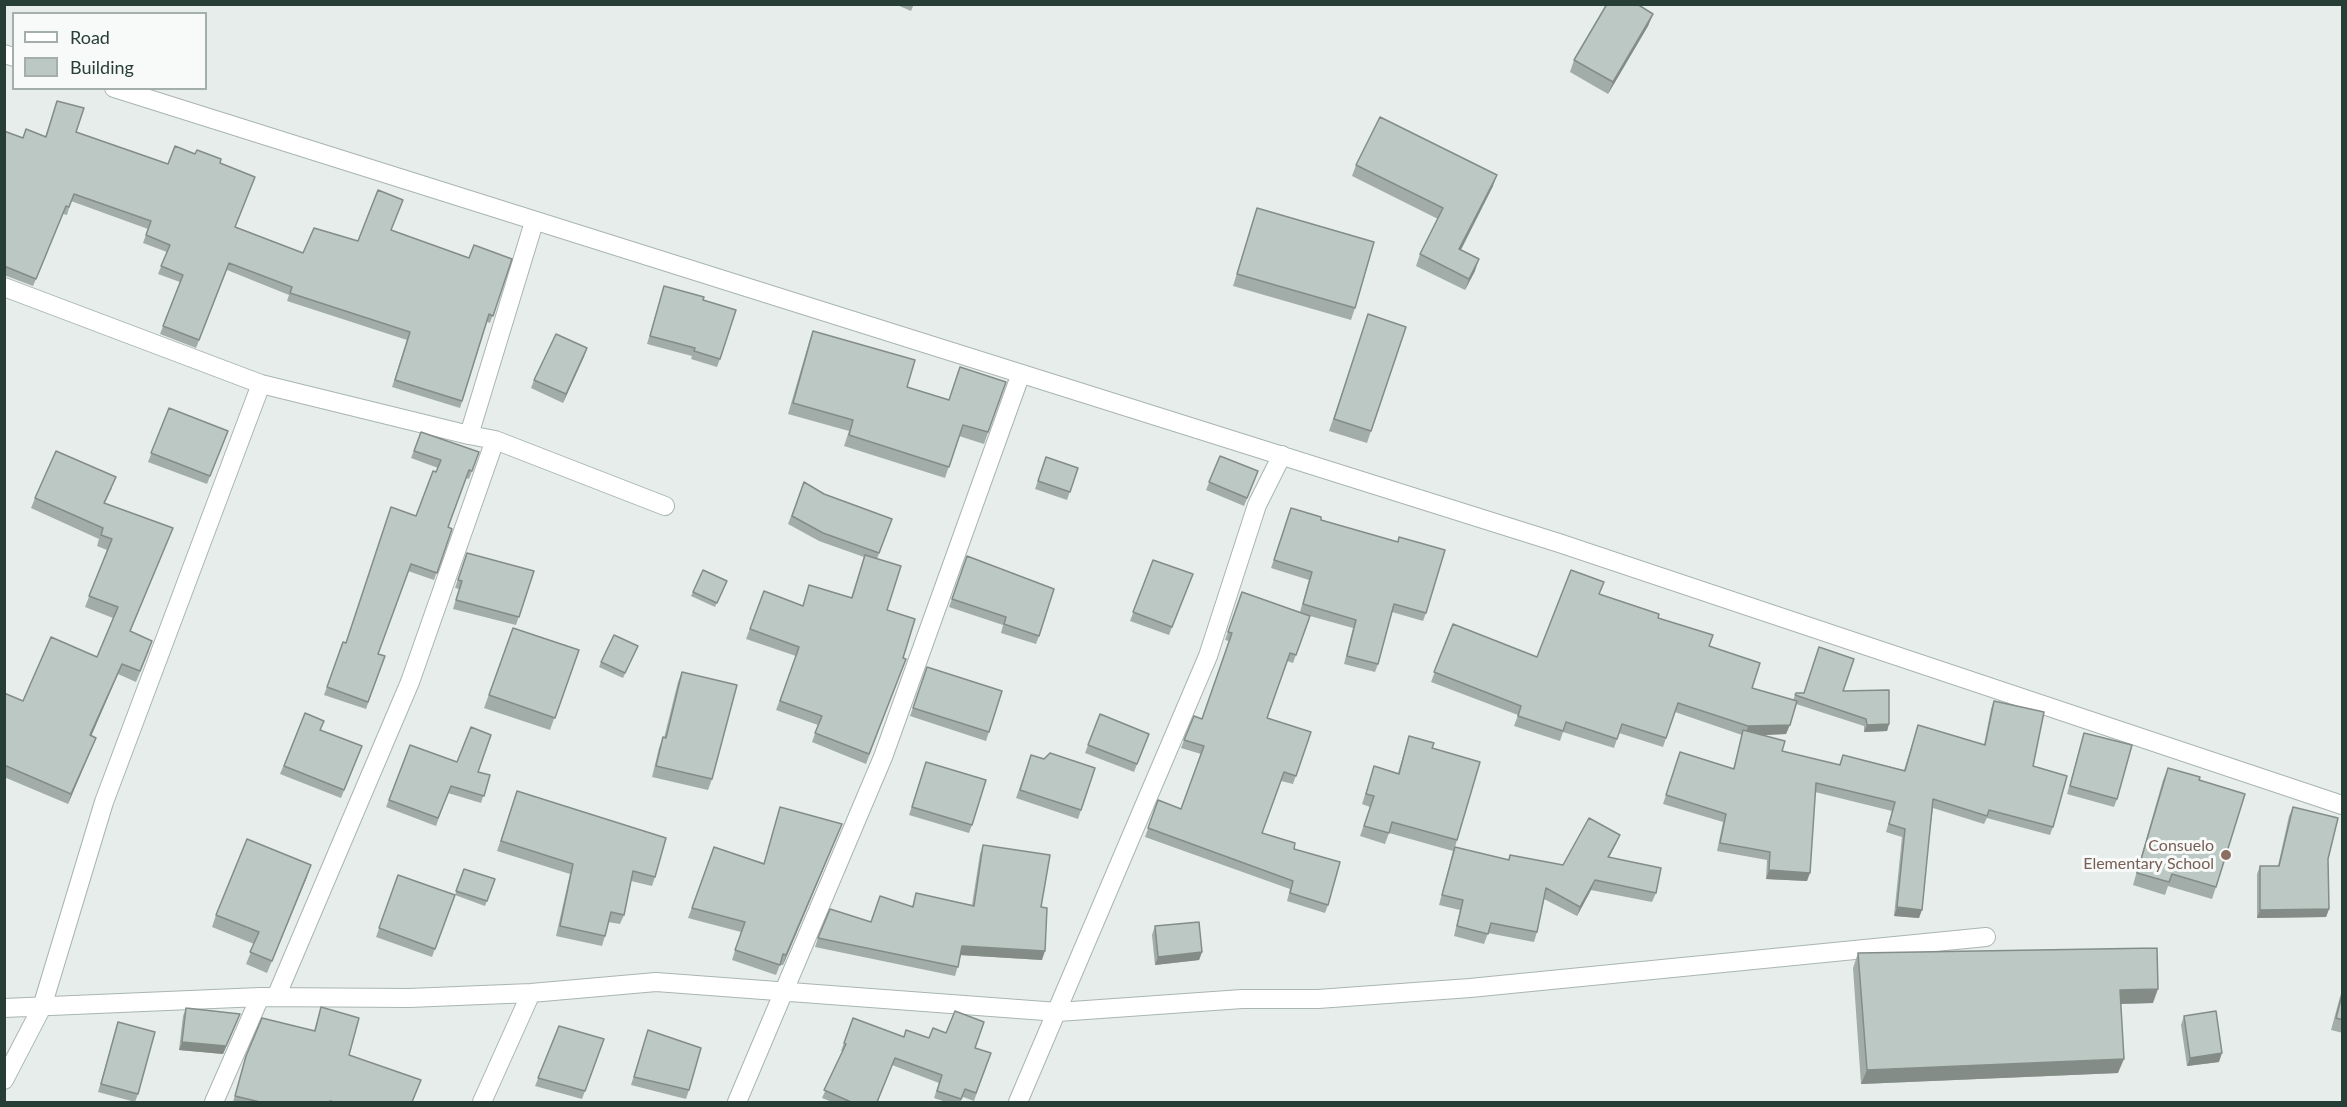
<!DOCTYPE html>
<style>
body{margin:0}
#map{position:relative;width:2347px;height:1107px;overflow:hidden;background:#e6edea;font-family:Lato,sans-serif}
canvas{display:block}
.frame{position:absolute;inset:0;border:6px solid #273e37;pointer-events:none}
.legend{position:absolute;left:12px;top:12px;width:195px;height:78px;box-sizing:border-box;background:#f7faf8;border:2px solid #a4afab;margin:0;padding:8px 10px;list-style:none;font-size:18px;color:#273e37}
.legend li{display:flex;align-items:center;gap:12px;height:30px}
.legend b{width:30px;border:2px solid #a4afab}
</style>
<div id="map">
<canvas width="2347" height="1107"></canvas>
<div class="frame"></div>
<ul class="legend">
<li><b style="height:8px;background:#fff"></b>Road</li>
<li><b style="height:16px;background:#bcc8c3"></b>Building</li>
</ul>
</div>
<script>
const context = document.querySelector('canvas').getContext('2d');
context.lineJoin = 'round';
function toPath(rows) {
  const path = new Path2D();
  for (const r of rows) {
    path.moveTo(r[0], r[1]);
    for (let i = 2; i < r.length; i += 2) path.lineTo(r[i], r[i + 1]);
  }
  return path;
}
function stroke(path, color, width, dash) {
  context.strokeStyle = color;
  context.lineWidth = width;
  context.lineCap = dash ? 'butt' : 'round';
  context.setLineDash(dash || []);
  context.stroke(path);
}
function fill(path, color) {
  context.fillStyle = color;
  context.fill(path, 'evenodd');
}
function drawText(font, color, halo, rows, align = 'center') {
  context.font = font + ' Lato,sans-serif';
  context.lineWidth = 6;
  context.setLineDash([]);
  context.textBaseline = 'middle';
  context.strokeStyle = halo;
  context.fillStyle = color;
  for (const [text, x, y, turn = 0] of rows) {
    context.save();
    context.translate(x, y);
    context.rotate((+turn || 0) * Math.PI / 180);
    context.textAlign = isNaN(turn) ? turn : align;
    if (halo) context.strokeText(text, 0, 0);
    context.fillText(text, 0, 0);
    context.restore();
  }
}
const street = toPath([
 [4,54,14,57],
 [114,88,1559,543,2342,805],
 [534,222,469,435,495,440,665,506],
 [4,287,261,384,469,435],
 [276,997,410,682,495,440],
 [4,1008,260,997,409,998,531,993,656,982,1058,1012,1242,999,1318,999,1470,988,1986,937],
 [4,1080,42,1007,104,802,261,384],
 [214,1102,260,997],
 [482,1102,531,993],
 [737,1102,883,757,1020,376],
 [1018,1102,1208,656,1257,505,1282,455]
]);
const wall = toPath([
 [895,4,914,4,911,11],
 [1653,14,1648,26,1608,94,1570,72,1574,60],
 [57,101,76,132,168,164,220,163,236,227,303,253,358,241,391,231,469,258,512,259,490,323,487,322,460,408,392,387,407,340,287,301,289,295,227,270,196,348,160,334,180,282,158,274,167,252,143,243,148,229,71,201,67,215,63,214,33,286,4,275,4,131,23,138,45,137],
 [1356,165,1493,186,1461,250,1475,271,1465,290,1416,266,1420,254,1438,219,1352,176],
 [1257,208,1355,308,1351,320,1233,286],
 [664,286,703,300,720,359,717,367,691,359,692,356,647,344],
 [1364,327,1371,431,1367,443,1329,431],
 [813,331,907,387,949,400,1006,382,984,444,959,436,945,478,844,446,849,431,788,414,809,342],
 [587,348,563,403,531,388,534,380],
 [169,408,228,431,207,484,148,462],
 [421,432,479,452,469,479,466,478,448,527,452,529,434,580,408,571,378,654,385,656,366,709,324,695,343,642,345,643,416,516,438,468,411,458],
 [1220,456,1258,471,1244,506,1206,490],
 [1046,457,1078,468,1067,500,1035,489],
 [804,482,824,494,892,519,877,559,887,610,903,658,906,659,866,764,812,742,818,725,776,710,796,656,746,639,764,591,802,606,851,598,864,557,819,541,788,524],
 [112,488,105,503,169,538,130,632,149,651,136,682,118,674,91,735,96,738,68,804,4,777,4,693,23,701,97,657,113,618,85,607,107,550,97,546,99,539,31,508,35,498],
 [1288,516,1321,520,1426,613,1423,621,1392,612,1378,664,1375,672,1344,664,1353,628,1310,616,1293,663,1287,661,1267,718,1311,732,1293,784,1281,781,1262,833,1294,849,1328,905,1325,913,1287,901,1290,889,1145,837,1158,800,1181,809,1201,754,1181,748,1184,740,1202,718,1229,641,1225,640,1242,592,1300,612,1309,580,1271,568],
 [467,553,534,571,516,625,453,609,459,589,455,588],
 [967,556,1039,636,1036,644,1001,633,1003,625,949,607],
 [1153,560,1193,574,1169,635,1130,621],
 [727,581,715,607,691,596,693,592],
 [1599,594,1658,618,1709,646,1752,688,1793,700,1796,693,1843,691,1889,724,1887,731,1864,732,1864,726,1796,704,1786,734,1762,735,1782,751,1839,765,1843,755,1904,770,1918,725,1984,745,1991,709,1994,701,2033,766,2053,827,2050,835,1987,818,1984,824,1933,808,1919,918,1894,916,1902,837,1886,832,1892,811,1815,792,1807,881,1766,879,1767,860,1717,851,1723,822,1663,804,1680,752,1733,769,1742,735,1675,712,1663,747,1619,733,1614,748,1563,732,1560,741,1514,726,1518,715,1431,682,1453,624,1537,657],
 [513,628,579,650,550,730,484,708],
 [638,646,623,678,599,667,601,662],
 [927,667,1002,691,986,741,910,716],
 [682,672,712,779,708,790,652,777,659,748,663,737,664,738,678,682],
 [305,713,321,730,362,746,341,798,280,774],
 [1100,714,1149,734,1134,772,1085,753],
 [2084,733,2117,799,2114,807,2067,794],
 [1409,736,1432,748,1457,840,1455,847,1508,860,1510,855,1563,865,1620,835,1616,844,1609,857,1656,893,1652,902,1591,890,1577,916,1544,899,1537,932,1534,942,1488,933,1484,944,1454,936,1460,910,1439,905,1453,851,1389,833,1385,844,1360,836,1370,807,1362,804,1374,766,1398,773],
 [410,745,478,772,490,775,481,803,448,793,436,826,386,807],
 [1031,755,1044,759,1095,768,1078,819,1016,798],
 [926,762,972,825,969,833,909,815],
 [2168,768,2199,780,2216,887,2212,899,2168,886,2165,895,2133,885,2163,780],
 [517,791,655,877,652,886,631,881,624,915,620,924,608,922,605,936,602,946,556,936,570,874,497,851],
 [780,807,838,834,783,965,780,965,776,975,732,960,741,932,688,918,714,847,764,863],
 [2293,807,2328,859,2329,909,2326,917,2257,918,2257,874,2260,866,2278,866,2289,816],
 [983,845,1041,907,1042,960,961,955,955,976,815,947,818,938,871,922,912,907,916,893,972,905,980,854],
 [464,869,495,879,485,906,455,895,432,957,376,937,398,875,455,895],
 [307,877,267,973,246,964,254,944,212,927,216,915],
 [1155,926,1202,952,1199,960,1155,965,1152,935],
 [1858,953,2153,1003,2121,1004,2118,1073,1861,1084,1853,968],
 [2343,986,2343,1033,2331,1030],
 [321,1007,349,1055,412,1102,233,1102,246,1056,314,1031],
 [186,1008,240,1014,223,1054,179,1050,183,1016],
 [2184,1016,2219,1062,2187,1066,2181,1025],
 [853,1018,904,1037,929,1038,975,1048,991,1053,974,1101,963,1097,960,1102,946,1102,934,1098,939,1083,892,1065,877,1102,832,1102,822,1098,843,1051,841,1051],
 [118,1022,138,1094,135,1102,98,1092],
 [559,1026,604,1039,582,1099,535,1086],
 [648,1030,689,1090,686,1099,631,1085]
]);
const shadedWall = toPath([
 [1653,14,1648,26,1608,94,1613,82],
 [1497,175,1493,186,1455,261,1459,249],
 [1479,259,1475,271,1465,290,1469,279],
 [587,348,584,357,563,403,566,394],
 [122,664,118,674,87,746,90,735],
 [1889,724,1887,731,1864,732,1867,725],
 [1790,725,1786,734,1745,736,1748,726],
 [96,738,92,748,68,804,71,794],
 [842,824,838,834,783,965,786,955],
 [1620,835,1616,844,1604,867,1608,857],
 [311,865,307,877,267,973,272,961],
 [1769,870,1810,873,1807,881,1766,879],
 [1595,880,1591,890,1577,916,1580,907],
 [1897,907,1922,910,1919,918,1894,916],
 [2329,909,2326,917,2257,918,2260,910],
 [962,946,1045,951,1042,960,959,955],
 [1202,952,1199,960,1155,965,1158,957],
 [2158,989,2153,1003,2115,1004,2120,990],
 [240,1014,223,1054,179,1050,182,1042],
 [2222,1053,2219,1062,2187,1066,2190,1058],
 [2124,1059,2118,1073,1861,1084,1867,1070]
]);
const building = toPath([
 [1607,4,1637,4,1653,14,1613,82,1574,60,1607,4],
 [57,101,84,108,76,132,168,164,175,146,195,154,197,150,221,159,220,163,255,177,235,227,303,253,314,228,358,241,378,190,403,200,391,230,469,258,474,245,512,259,493,316,489,314,462,401,395,380,410,332,290,293,292,287,229,263,199,340,163,326,183,275,161,266,170,245,146,235,151,221,74,194,69,207,66,206,36,279,4,266,4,131,23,138,26,129,46,137,57,101],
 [1380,117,1497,175,1459,249,1479,259,1469,279,1420,254,1443,208,1356,165,1380,117],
 [1257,208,1374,242,1355,308,1237,274,1257,208],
 [664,286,704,297,703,300,736,310,720,359,694,351,695,348,650,336,664,286],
 [1368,314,1406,327,1371,431,1334,419,1368,314],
 [813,331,915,360,907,387,949,400,960,367,1006,382,988,432,963,425,949,467,849,435,853,420,793,403,813,331],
 [556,334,587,348,566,394,534,380,556,334],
 [169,408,228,431,210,476,151,453,169,408],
 [421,432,479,452,472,471,469,470,448,527,452,529,437,573,411,564,378,654,385,656,368,702,327,687,343,642,346,643,391,507,416,516,433,471,436,472,441,460,414,451,421,432],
 [56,451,116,477,104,503,173,528,130,631,152,641,140,671,122,664,90,735,96,738,71,794,4,765,4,693,23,701,51,637,97,657,118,607,89,596,112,539,101,535,103,528,35,498,56,451],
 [1220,456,1258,471,1247,498,1209,482,1220,456],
 [1046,457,1078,468,1070,492,1038,481,1046,457],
 [804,482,824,494,892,519,879,553,823,533,792,516,804,482],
 [1291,508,1321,517,1321,520,1398,542,1399,537,1445,550,1426,613,1394,604,1378,664,1347,656,1356,620,1303,604,1312,572,1274,560,1291,508],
 [467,553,534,571,519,617,456,600,462,581,458,580,467,553],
 [865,555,901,566,887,610,915,619,903,658,906,659,869,754,815,733,822,716,780,701,799,647,750,629,764,591,803,606,809,585,852,598,865,555],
 [967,556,1054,589,1039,636,1004,624,1006,617,952,599,967,556],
 [1153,560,1193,574,1172,627,1133,612,1153,560],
 [703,570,727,581,717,603,693,592,703,570],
 [1571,570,1604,582,1599,594,1659,614,1658,618,1713,635,1709,646,1760,663,1752,688,1797,701,1790,725,1748,726,1678,703,1666,738,1622,724,1617,739,1566,722,1563,731,1518,716,1521,706,1434,672,1453,624,1537,657,1571,570],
 [1242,592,1310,616,1296,655,1290,653,1267,718,1311,732,1296,776,1284,772,1262,833,1295,843,1294,849,1340,862,1328,905,1290,893,1293,881,1148,828,1158,800,1181,809,1204,746,1184,740,1194,716,1202,719,1232,633,1228,632,1242,592],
 [513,628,579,650,555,718,489,695,513,628],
 [614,635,638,646,625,673,601,662,614,635],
 [1819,647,1854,659,1843,691,1889,690,1889,724,1867,725,1866,719,1795,695,1796,693,1804,693,1819,647],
 [927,667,1002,691,989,732,913,708,927,667],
 [682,672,737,685,712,779,656,766,663,737,666,738,682,672],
 [1994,701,2044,712,2033,766,2067,776,2053,827,1989,810,1987,816,1933,799,1922,910,1897,907,1905,829,1889,824,1895,802,1816,783,1810,873,1769,870,1770,852,1720,843,1726,814,1666,795,1680,752,1734,769,1743,730,1785,741,1782,751,1840,765,1843,755,1905,771,1918,725,1985,745,1994,701],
 [305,713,324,721,320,730,362,746,344,790,284,766,305,713],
 [1100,714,1149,734,1137,764,1088,745,1100,714],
 [471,727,491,735,478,772,490,775,484,796,451,786,438,818,389,800,410,745,457,762,471,727],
 [2084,733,2132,745,2117,799,2070,786,2084,733],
 [1409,736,1434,743,1432,748,1480,762,1457,840,1392,822,1389,833,1364,826,1374,796,1366,794,1374,766,1399,774,1409,736],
 [1050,753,1095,768,1081,810,1020,790,1031,755,1044,759,1050,753],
 [926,762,986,780,972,825,912,807,926,762],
 [2168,768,2200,777,2199,780,2245,794,2216,887,2172,874,2169,882,2137,873,2168,768],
 [517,791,666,838,655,877,633,871,624,915,611,912,605,936,560,926,573,864,501,841,517,791],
 [780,807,842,824,786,955,783,954,780,965,735,950,745,922,692,908,714,847,764,864,780,807],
 [2293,807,2338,818,2328,859,2329,909,2260,910,2260,866,2279,866,2293,807],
 [1589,818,1620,835,1608,857,1661,868,1656,893,1595,880,1580,907,1546,888,1537,932,1491,923,1488,934,1457,926,1463,900,1442,895,1455,847,1509,860,1510,855,1563,865,1589,818],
 [247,839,311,865,272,961,250,952,259,932,216,915,247,839],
 [983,845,1050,855,1041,907,1047,908,1045,951,962,946,958,967,818,938,830,909,871,922,880,896,913,907,916,893,974,906,983,845],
 [464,869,495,879,487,901,456,891,464,869],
 [398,875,455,895,435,949,379,928,398,875],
 [1199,922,1202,952,1158,957,1155,926,1199,922],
 [2157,948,2158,989,2120,990,2124,1059,1867,1070,1858,953,2157,948],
 [2343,991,2343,1020,2336,1018,2343,991],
 [321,1007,359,1018,349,1055,421,1080,412,1102,334,1102,330,1101,329,1102,260,1102,235,1096,246,1056,262,1018,315,1031,321,1007],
 [186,1008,240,1014,226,1046,182,1042,186,1008],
 [955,1011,984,1022,975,1048,991,1053,976,1093,965,1089,961,1099,937,1091,942,1075,895,1058,877,1102,851,1102,824,1090,846,1044,844,1043,853,1018,904,1037,906,1030,929,1038,933,1028,946,1033,955,1011],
 [2216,1011,2222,1053,2190,1058,2184,1016,2216,1011],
 [118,1022,155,1032,138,1094,101,1084,118,1022],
 [559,1026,604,1039,585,1091,538,1078,559,1026],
 [648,1030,701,1048,689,1090,634,1077,648,1030]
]);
const markers = [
 [2226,855,6,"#8d6e63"]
];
const educationNames = [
 ["Consuelo",2214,846],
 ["Elementary School",2214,864]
];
stroke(street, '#a9b5b1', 20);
stroke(street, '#fff', 18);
fill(wall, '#a2aca8');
fill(shadedWall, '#848c88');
fill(building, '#bcc8c3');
stroke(building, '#848c88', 1.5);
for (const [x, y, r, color] of markers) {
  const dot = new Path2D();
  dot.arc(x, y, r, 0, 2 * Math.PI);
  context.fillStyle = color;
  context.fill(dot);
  stroke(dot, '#f7faf8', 2);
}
drawText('16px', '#785e54', '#f7faf8', educationNames, 'right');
</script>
